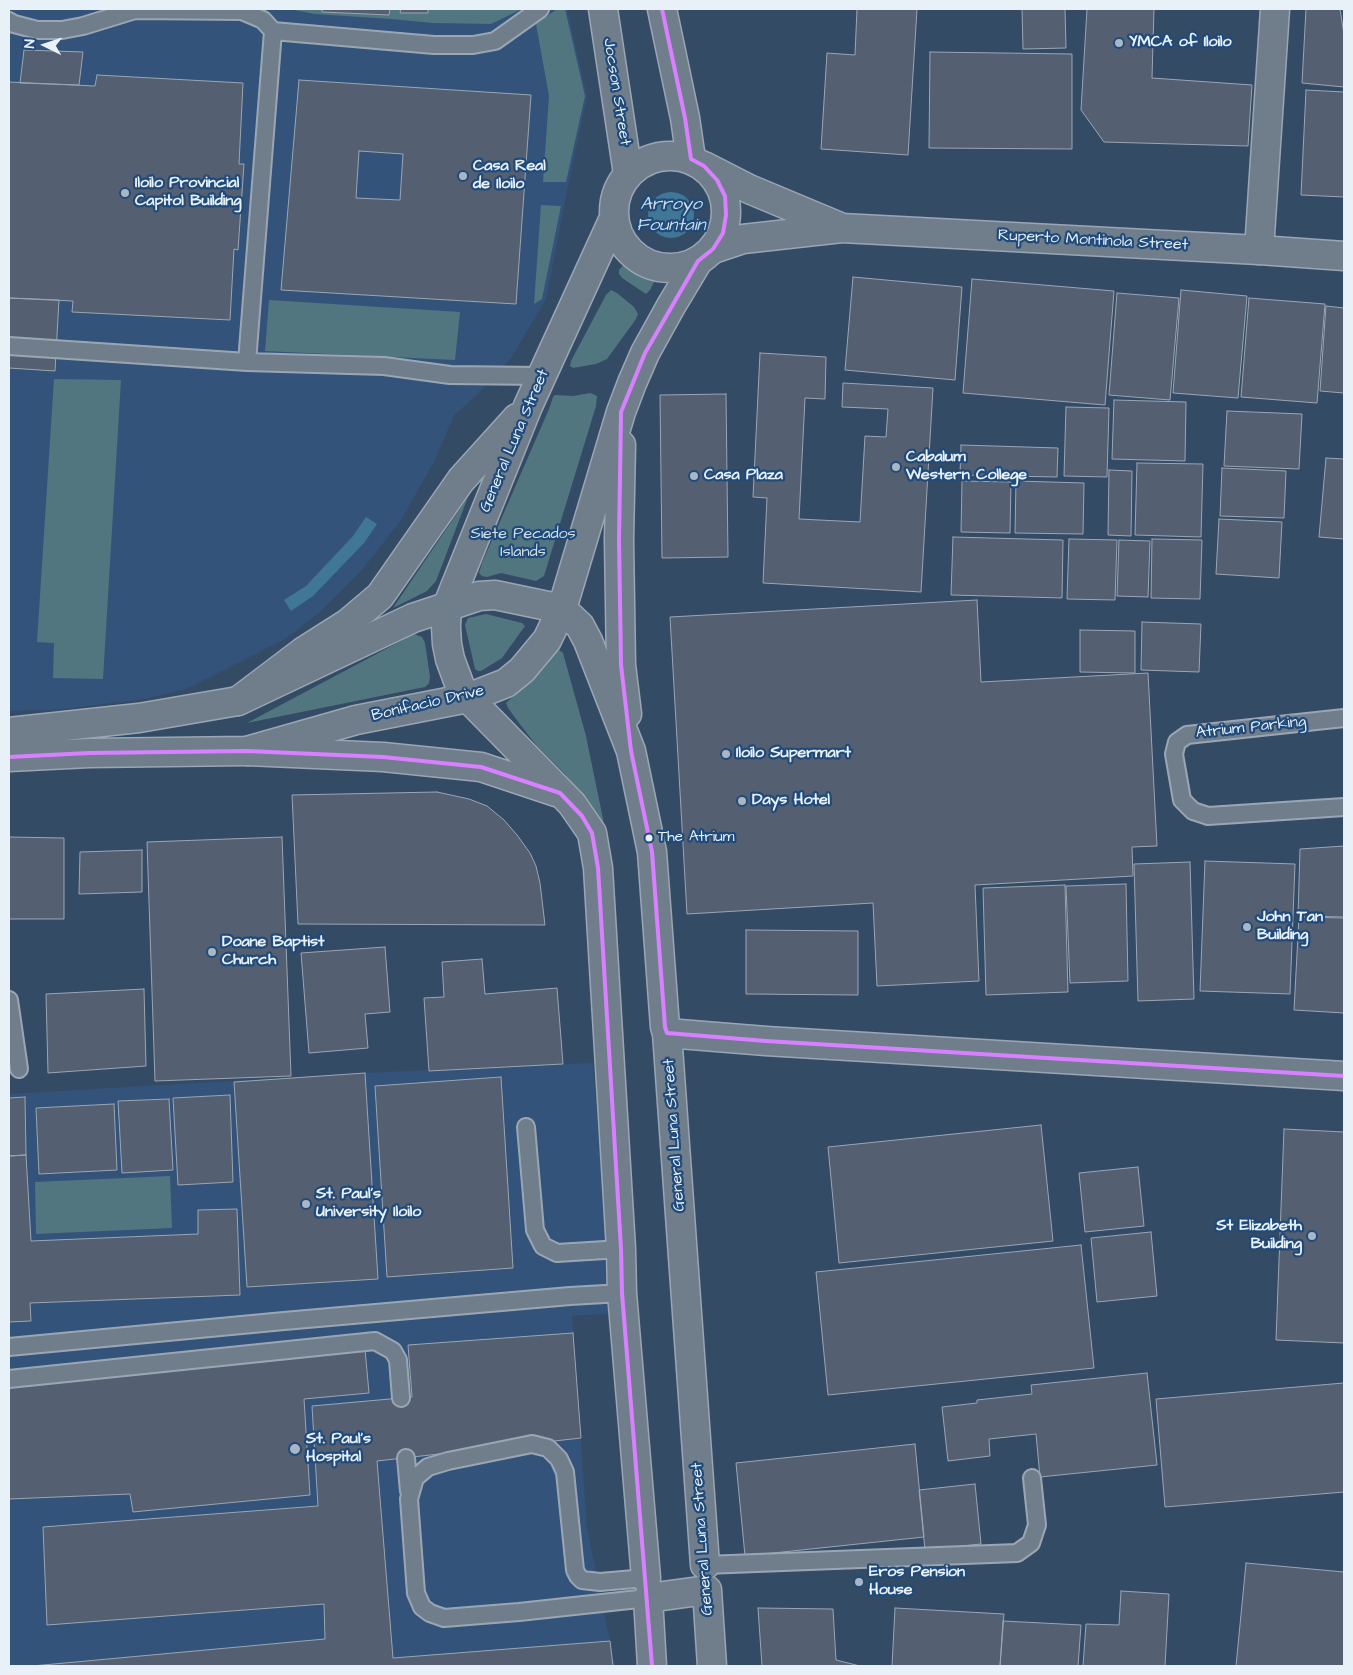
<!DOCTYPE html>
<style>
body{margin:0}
#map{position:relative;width:1353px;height:1675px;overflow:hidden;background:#344b65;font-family:"Architects Daughter",sans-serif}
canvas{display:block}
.frame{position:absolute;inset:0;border:10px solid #e8f1f8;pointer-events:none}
.north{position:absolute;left:20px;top:20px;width:50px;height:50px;-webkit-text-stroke:4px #1f4a7a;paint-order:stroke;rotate:274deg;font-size:14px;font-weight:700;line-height:20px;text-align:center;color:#e8f1f8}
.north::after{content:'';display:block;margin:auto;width:18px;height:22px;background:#e8f1f8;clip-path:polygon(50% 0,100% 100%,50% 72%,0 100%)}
</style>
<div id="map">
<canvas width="1353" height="1675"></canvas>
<div class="frame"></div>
<div class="north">N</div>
</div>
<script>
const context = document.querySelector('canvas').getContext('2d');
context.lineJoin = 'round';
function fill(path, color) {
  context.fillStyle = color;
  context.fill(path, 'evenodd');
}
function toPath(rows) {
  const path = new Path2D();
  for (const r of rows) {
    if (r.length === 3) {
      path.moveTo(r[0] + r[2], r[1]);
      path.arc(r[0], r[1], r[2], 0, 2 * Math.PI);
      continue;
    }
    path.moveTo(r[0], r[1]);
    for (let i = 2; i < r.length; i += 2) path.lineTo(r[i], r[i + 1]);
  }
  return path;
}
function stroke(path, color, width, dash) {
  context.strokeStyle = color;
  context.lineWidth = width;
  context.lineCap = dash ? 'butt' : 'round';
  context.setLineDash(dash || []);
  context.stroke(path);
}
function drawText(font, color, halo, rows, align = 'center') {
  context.font = font + ' "Architects Daughter",sans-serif';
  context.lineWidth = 4.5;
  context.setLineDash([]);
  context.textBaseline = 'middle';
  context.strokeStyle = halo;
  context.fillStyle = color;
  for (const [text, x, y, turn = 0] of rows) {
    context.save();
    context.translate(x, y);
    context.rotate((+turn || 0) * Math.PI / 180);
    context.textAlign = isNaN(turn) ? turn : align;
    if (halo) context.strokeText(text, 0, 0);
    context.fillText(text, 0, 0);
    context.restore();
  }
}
const built = toPath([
 [9,9,567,9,587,97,567,191,546,299,511,358,478,394,454,415,434,462,401,520,362,570,320,612,285,639,186,689,145,699,53,710,9,711],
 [593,1063,612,1313,572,1316,587,1528,615,1666,9,1666,9,1094,365,1073]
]);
const green = toPath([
 [289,9,522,9,491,24,433,23,391,19,315,14],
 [557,9,565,9,585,96,566,182,543,182,549,96,536,24],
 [541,205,561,206,542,299,534,304],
 [628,259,653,274,656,278,650,290,646,294,622,278,619,274,619,270],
 [611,290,617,293,634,307,638,314,636,319,607,359,596,364,573,368,570,366,571,361,606,295],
 [269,300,460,312,455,360,265,351],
 [54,379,121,380,103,679,53,678,54,643,37,642],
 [590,393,597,396,596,406,544,576,536,581,501,573,487,577,482,576,479,573,482,563,549,409,553,397,555,395,573,396],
 [468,497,436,581,427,591,393,608],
 [486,614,522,623,525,626,502,658,481,671,478,671,475,669,465,625,468,618],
 [414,634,422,637,425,643,430,677,429,683,425,687,247,723],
 [558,649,563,653,586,736,603,819,606,848,578,792,565,774,537,746,522,727,508,708,506,703,524,686,553,652],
 [170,1176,172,1228,36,1234,35,1182]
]);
const water = toPath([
 [671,215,23],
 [366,517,377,524,364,543,313,596,291,611,284,600,306,586,353,536]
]);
const building = toPath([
 [322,9,390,9,389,15,322,12,322,9],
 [401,9,428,9,428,13,400,13,401,9],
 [857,9,917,9,908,155,821,149,827,53,855,55,857,9],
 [1022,9,1065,9,1066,48,1023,49,1022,9],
 [1087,9,1154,9,1152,78,1252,85,1248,146,1104,142,1081,110,1087,9],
 [1306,9,1340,9,1344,34,1344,87,1302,83,1306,9],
 [24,50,83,52,79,85,20,83,24,50],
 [930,52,1072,54,1072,149,929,148,930,52],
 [97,75,243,83,239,164,244,164,238,250,234,249,230,320,72,312,73,301,9,298,9,82,95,86,97,75],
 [299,80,531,95,516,304,281,290,299,80],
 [359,151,403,154,400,200,356,198,359,151],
 [1306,90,1344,92,1344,197,1301,195,1306,90],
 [853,277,962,287,955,380,845,370,853,277],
 [972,279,1114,291,1105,405,963,393,972,279],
 [1181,290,1247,296,1238,398,1173,393,1181,290],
 [1117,293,1179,298,1170,400,1109,395,1117,293],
 [9,298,59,300,55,371,9,368,9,298],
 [1249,298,1325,304,1317,403,1241,397,1249,298],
 [1326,306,1344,308,1344,393,1320,391,1326,306],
 [760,353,826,357,825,399,805,398,799,519,860,522,865,436,886,437,888,409,842,407,843,383,933,388,921,592,763,583,767,498,753,497,760,353],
 [726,394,728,557,662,558,660,395,726,394],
 [1114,400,1186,402,1185,461,1112,459,1114,400],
 [1066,407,1109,408,1107,477,1064,476,1066,407],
 [1227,411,1302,414,1299,469,1224,466,1227,411],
 [961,445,1058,448,1057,477,960,475,961,445],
 [1326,458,1344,459,1344,539,1319,537,1326,458],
 [1137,463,1203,464,1201,537,1135,535,1137,463],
 [1222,468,1286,471,1284,518,1220,516,1222,468],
 [1109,470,1132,471,1131,536,1108,535,1109,470],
 [962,481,1011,482,1010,533,961,532,962,481],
 [1016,481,1084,483,1083,534,1015,533,1016,481],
 [1219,519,1282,522,1279,578,1216,574,1219,519],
 [953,537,1063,540,1062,598,951,595,953,537],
 [1069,539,1117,540,1115,600,1067,599,1069,539],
 [1152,539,1202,540,1200,599,1151,598,1152,539],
 [1119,540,1150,541,1148,597,1117,596,1119,540],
 [977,600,981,682,1148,673,1157,846,1132,847,1133,876,975,885,979,981,877,986,873,903,687,914,670,617,977,600],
 [1142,622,1201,624,1199,672,1141,670,1142,622],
 [1080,630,1135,631,1135,673,1080,672,1080,630],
 [437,792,469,799,487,806,504,820,517,835,530,853,536,866,540,883,545,925,298,924,292,795,437,792],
 [9,837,64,838,64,919,9,919,9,837],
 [282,837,291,1076,155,1081,147,842,282,837],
 [1344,846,1344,917,1298,916,1300,849,1344,846],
 [142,850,142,892,79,894,80,852,142,850],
 [1205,861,1295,864,1290,994,1200,991,1205,861],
 [1190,862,1194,999,1138,1001,1134,864,1190,862],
 [1126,884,1128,981,1070,983,1066,886,1126,884],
 [1065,885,1068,992,986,995,983,888,1065,885],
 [1299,917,1344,918,1344,1013,1294,1010,1299,917],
 [746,930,858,931,858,995,746,994,746,930],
 [385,947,390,1012,365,1014,368,1048,309,1053,301,953,385,947],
 [482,959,485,994,557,988,563,1064,429,1071,424,998,444,997,442,962,482,959],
 [144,989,146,1066,48,1073,46,994,144,989],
 [365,1073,378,1279,247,1287,234,1082,365,1073],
 [501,1077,513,1268,387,1277,375,1086,501,1077],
 [230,1095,233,1182,178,1185,173,1098,230,1095],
 [25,1097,26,1155,9,1156,9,1098,25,1097],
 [169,1099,173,1170,122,1173,118,1101,169,1099],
 [114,1104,117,1170,39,1174,36,1108,114,1104],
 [1041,1125,1053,1241,839,1263,828,1147,1041,1125],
 [1284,1129,1344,1132,1344,1343,1276,1340,1284,1129],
 [26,1155,31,1241,198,1234,198,1210,237,1209,240,1295,30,1303,31,1321,9,1322,9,1156,26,1155],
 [1138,1167,1144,1226,1085,1232,1079,1173,1138,1167],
 [1151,1232,1157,1296,1097,1302,1091,1238,1151,1232],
 [1081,1245,1094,1368,828,1395,816,1272,1081,1245],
 [573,1333,581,1438,377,1461,393,1658,610,1641,613,1666,32,1666,325,1639,324,1604,47,1625,43,1527,318,1506,312,1406,412,1397,408,1345,573,1333],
 [365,1349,369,1393,304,1399,310,1495,133,1512,130,1494,9,1499,9,1385,365,1349],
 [1147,1373,1157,1465,1040,1477,1036,1434,989,1439,990,1456,948,1461,942,1407,977,1403,977,1400,1032,1394,1031,1385,1147,1373],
 [1344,1383,1344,1492,1165,1507,1156,1399,1344,1383],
 [915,1444,924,1537,745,1556,736,1463,915,1444],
 [975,1484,981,1544,925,1550,919,1490,975,1484],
 [1246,1563,1344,1572,1344,1666,1236,1666,1246,1563],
 [1121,1591,1169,1594,1165,1666,1083,1666,1086,1624,1119,1625,1121,1591],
 [758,1608,833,1609,836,1660,860,1666,762,1666,758,1608],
 [895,1608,1004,1614,1000,1666,892,1666,895,1608],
 [1003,1621,1081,1625,1078,1666,1000,1666,1003,1621]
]);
const lane = toPath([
 [9,21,14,24,37,30,62,30,83,26,135,10,242,11,263,20,273,31,247,362],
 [273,31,434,45,473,45,495,41,540,9],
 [9,346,247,362,384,366,450,375,542,376],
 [1344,718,1187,735,1177,742,1174,754,1182,800,1193,811,1208,816,1344,807],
 [9,1000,19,1069],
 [526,1127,535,1230,543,1246,557,1253,621,1249],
 [9,1347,284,1321,570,1296,622,1293],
 [9,1379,375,1341,393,1351,398,1360,401,1398],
 [406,1458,409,1491],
 [705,1565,1017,1553,1031,1543,1037,1525,1032,1478],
 [646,1578,600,1582,582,1580,578,1576,575,1570,565,1472,559,1459,548,1448,532,1444,448,1461,428,1467,415,1478,409,1499,416,1593,422,1607,430,1613,444,1618,519,1612,648,1598]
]);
const street = toPath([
 [1259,250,1275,9],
 [667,1033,766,1041,1344,1076]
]);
const secondary = toPath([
 [704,166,749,189,840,227],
 [713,249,743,239,842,228,1259,250,1344,256]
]);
const primary = toPath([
 [603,9,628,174],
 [662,9,685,118,691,159],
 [9,732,139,718,238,701,413,618,479,596,495,595,562,609,547,640,522,670,506,683,468,698,356,720,247,751,89,753,9,757]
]);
const highway = toPath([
 [670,212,56],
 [614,218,528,406,447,607,446,627,447,644,450,659,460,686,468,698,572,804,592,833,598,868,621,1249,622,1293,646,1578],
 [698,261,671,306,645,353,632,383,621,412,562,609,580,626,588,641,631,751,652,852,665,1027,667,1033,705,1565],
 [621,445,619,540,621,665,627,714],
 [238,701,304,651,348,623,380,596,461,480,517,418],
 [247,751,383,757,481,767,556,792],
 [652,1666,648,1598,707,1590,712,1666]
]);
const bus1 = toPath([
 [662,9,685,118,691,159,704,166,717,180,725,196,726,215,723,233,713,249,698,261,645,353,621,412,619,540,621,665,631,751,652,852,665,1027,667,1033,766,1041,1344,1076],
 [9,757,89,753,247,751,383,757,481,767,560,793,582,816,592,833,598,868,621,1249,622,1293,652,1666]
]);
const markers = [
 [1119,43,5,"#a9b7c5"],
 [463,176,5,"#a9b7c5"],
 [125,193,5,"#a9b7c5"],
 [896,467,5,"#a9b7c5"],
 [694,476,5,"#a9b7c5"],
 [726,754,5,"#a9b7c5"],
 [742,801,5,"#a9b7c5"],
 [649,838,4.5,"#e8f1f8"],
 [1247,927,5,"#a9b7c5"],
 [212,952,5,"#a9b7c5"],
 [306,1204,5,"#a9b7c5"],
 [1312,1236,5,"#a9b7c5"],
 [295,1449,6,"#a9b7c5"],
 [859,1582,5,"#a9b7c5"]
];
const busNames = [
 ["The Atrium",658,838]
];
const poiNames = [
 ["YMCA of Iloilo",1129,43],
 ["Casa Real",473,167],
 ["de Iloilo",473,185],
 ["Iloilo Provincial",135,184],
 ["Capitol Building",135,202],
 ["Cabalum",906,458],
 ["Western College",906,476],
 ["Casa Plaza",704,476],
 ["Iloilo Supermart",736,754],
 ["Days Hotel",752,801],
 ["John Tan",1257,918],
 ["Building",1257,936],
 ["Doane Baptist",222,943],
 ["Church",222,961],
 ["St. Paul's",316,1195],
 ["University Iloilo",316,1213],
 ["St Elizabeth",1302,1227,"right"],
 ["Building",1302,1245,"right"],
 ["St. Paul's",306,1440],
 ["Hospital",306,1458],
 ["Eros Pension",869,1573],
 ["House",869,1591]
];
const streetNames = [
 ["Jocson Street",616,92,81],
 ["Ruperto Montinola Street",1093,241,3],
 ["General Luna Street",515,441,-67],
 ["Bonifacio Drive",428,704,-13],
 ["Atrium Parking",1251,728,-6],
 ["General Luna Street",675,1135,-94],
 ["General Luna Street",703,1539,-94]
];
const parkNames = [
 ["Siete Pecados",523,535],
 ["Islands",523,553]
];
const waterNames = [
 ["Arroyo",671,205],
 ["Fountain",671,226]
];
fill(built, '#34537b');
fill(green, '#517680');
fill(water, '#407696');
fill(building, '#546072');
stroke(building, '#9aa6b3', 1);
stroke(lane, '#9aa6b3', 20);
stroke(street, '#9aa6b3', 31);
stroke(secondary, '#9aa6b3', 31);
stroke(primary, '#9aa6b3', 31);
stroke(highway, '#9aa6b3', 31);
stroke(lane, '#707e8c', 16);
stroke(street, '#707e8c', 28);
stroke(secondary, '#707e8c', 28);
stroke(primary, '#707e8c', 28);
stroke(highway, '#707e8c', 28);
stroke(bus1, '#d880ff', 4);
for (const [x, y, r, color] of markers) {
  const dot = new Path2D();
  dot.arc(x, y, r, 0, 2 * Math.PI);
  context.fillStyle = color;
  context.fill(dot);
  stroke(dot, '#1f4a7a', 2);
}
drawText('15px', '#e8f1f8', '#1f4a7a', busNames, 'left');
drawText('bold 16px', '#e8f1f8', '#1f4a7a', poiNames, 'left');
drawText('16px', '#e8f1f8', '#1f4a7a', streetNames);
drawText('16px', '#d2e0e7', '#1f4a7a', parkNames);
drawText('italic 18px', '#cfdfea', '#1f4a7a', waterNames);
</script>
